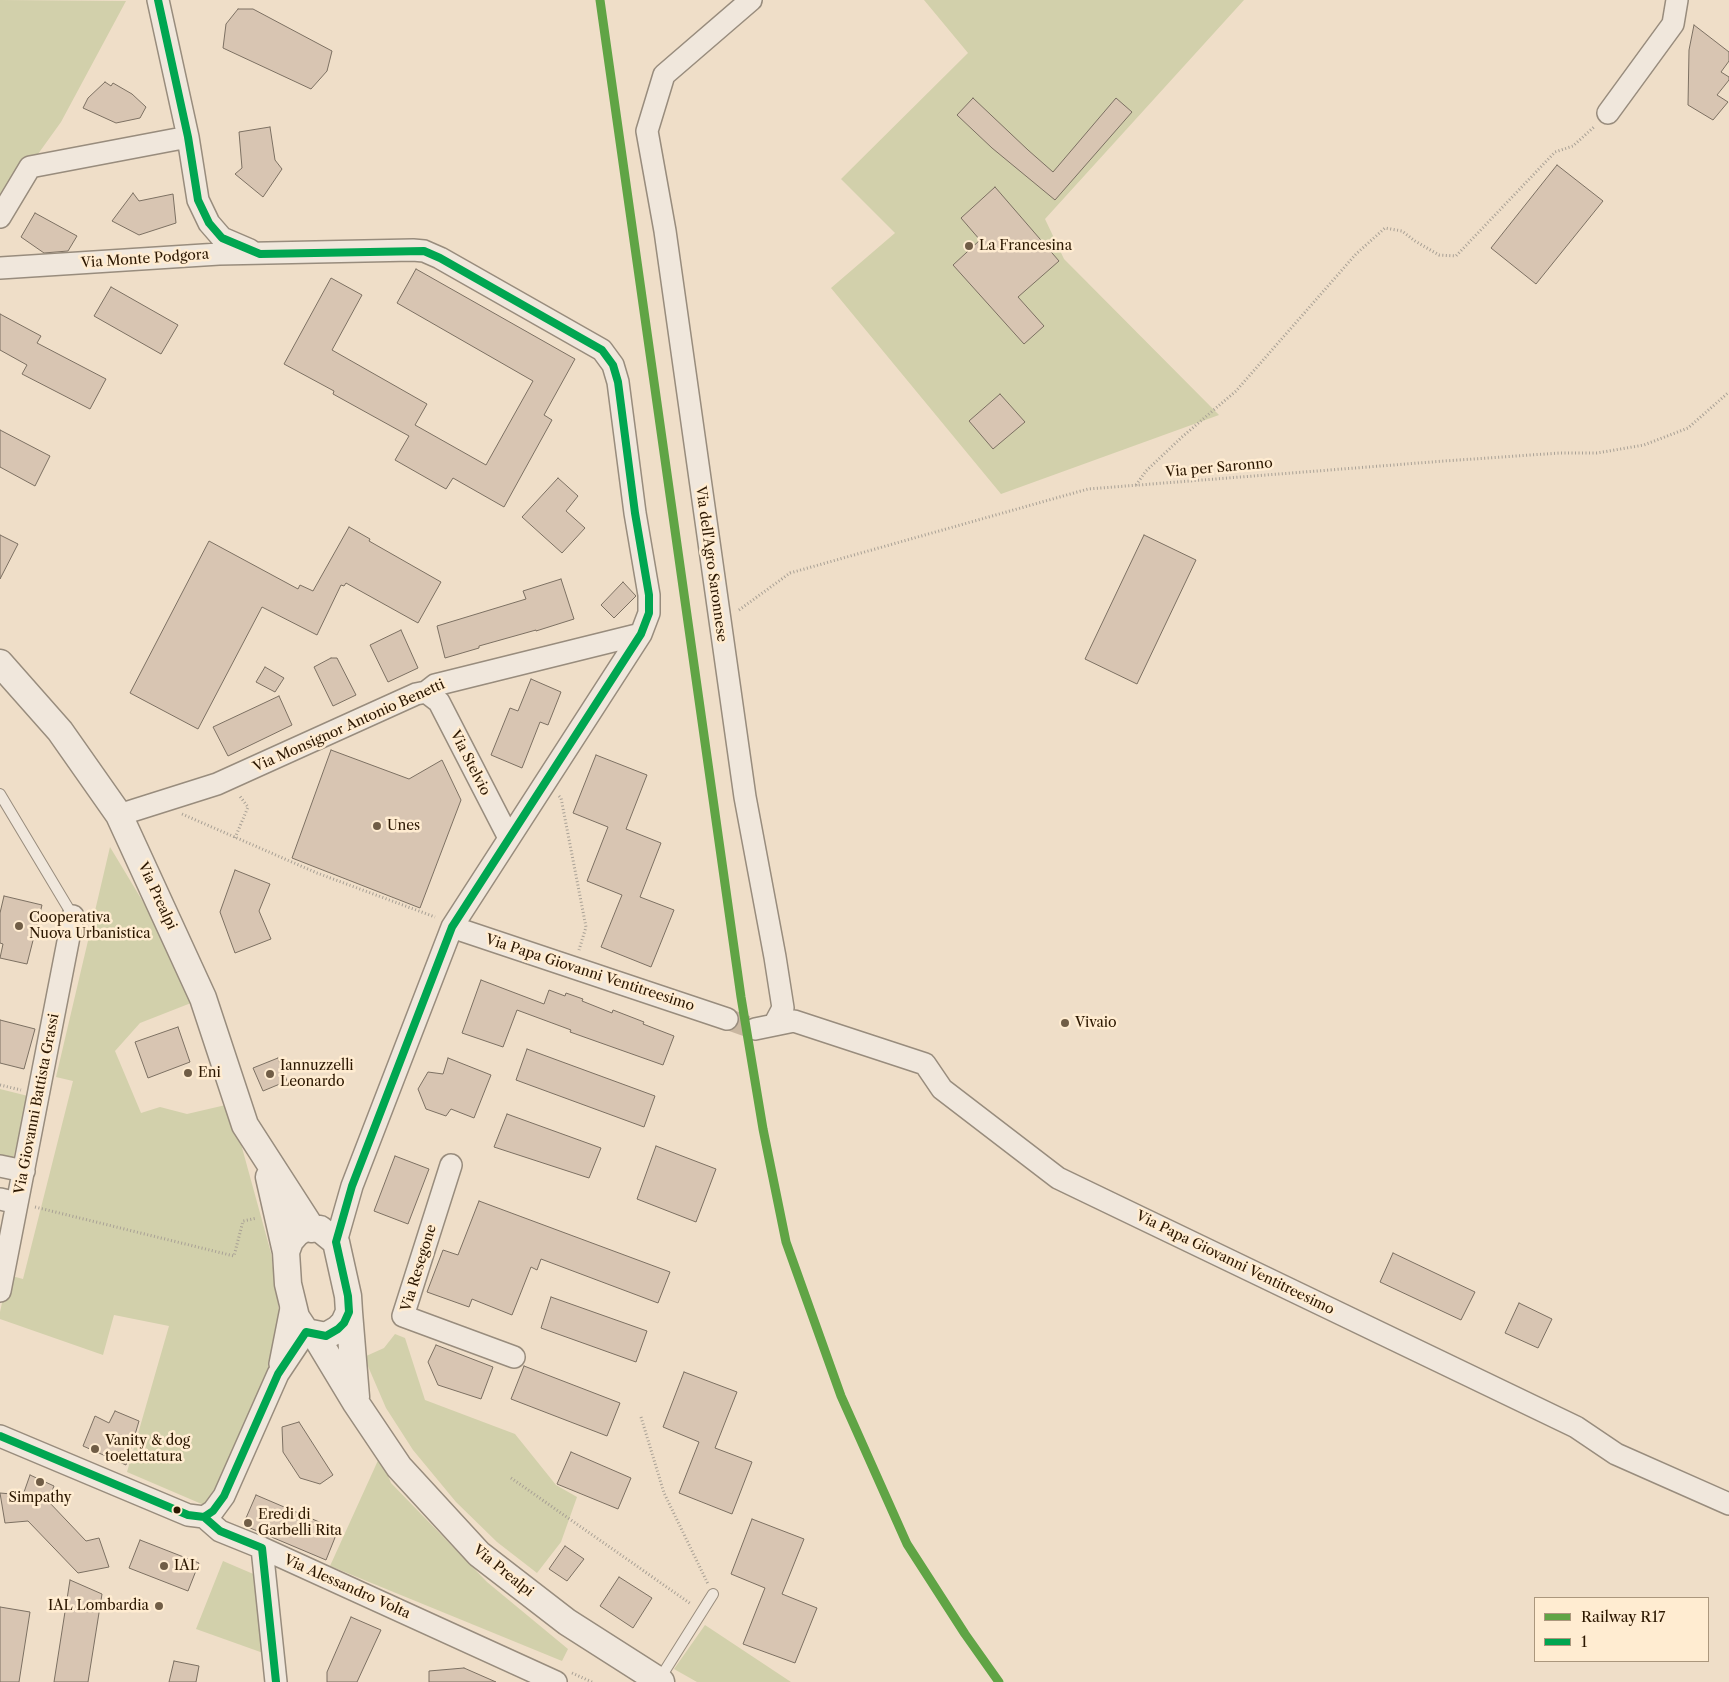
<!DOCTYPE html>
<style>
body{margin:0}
#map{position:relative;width:1729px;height:1682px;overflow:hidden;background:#efdec8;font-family:"Libre Caslon Text",serif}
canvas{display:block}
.legend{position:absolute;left:1534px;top:1597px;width:175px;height:65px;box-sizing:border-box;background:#ffecd1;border:1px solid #ab977d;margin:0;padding:6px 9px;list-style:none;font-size:15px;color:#2c1700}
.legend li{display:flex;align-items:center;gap:10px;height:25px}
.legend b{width:25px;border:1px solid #ab977d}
</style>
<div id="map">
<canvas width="1729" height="1682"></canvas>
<ul class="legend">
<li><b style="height:6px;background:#60a445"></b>Railway R17</li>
<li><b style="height:6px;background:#00a651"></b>1</li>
</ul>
</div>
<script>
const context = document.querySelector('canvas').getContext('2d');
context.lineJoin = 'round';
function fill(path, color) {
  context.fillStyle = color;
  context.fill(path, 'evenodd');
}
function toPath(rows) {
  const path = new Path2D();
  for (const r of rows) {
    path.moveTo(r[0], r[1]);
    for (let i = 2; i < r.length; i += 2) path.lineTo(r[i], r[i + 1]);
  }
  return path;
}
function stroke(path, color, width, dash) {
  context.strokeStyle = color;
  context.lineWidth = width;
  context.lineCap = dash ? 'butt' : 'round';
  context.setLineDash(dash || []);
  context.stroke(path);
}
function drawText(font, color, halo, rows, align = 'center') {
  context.font = font + ' "Libre Caslon Text",serif';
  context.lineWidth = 5;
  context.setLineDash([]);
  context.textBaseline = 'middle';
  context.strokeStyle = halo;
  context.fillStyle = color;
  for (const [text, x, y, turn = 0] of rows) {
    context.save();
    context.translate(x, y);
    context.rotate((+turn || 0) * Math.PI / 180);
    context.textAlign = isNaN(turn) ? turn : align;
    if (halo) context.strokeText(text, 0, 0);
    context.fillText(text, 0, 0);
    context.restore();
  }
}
const green = toPath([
 [0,0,126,1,61,122,0,207],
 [924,0,1244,0,1045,219,1064,259,1219,415,1001,494,831,288,895,233,841,179,968,53],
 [110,847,163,935,191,1003,140,1023,115,1051,141,1113,160,1107,187,1114,230,1104,271,1253,280,1318,270,1367,213,1500,204,1505,127,1472,169,1326,114,1315,103,1355,0,1319,0,1312,8,1275,23,1279,73,1081,56,1077],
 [0,1089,28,1096,12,1164,0,1161],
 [395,1334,405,1338,425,1400,515,1434,556,1485,577,1497,561,1542,537,1573,497,1542,456,1502,413,1450,386,1408,364,1357,384,1348],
 [380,1456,391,1483,487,1582,568,1649,562,1661,330,1566],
 [223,1561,258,1576,266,1654,196,1629],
 [705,1625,791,1682,697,1682,674,1669]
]);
const building = toPath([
 [238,9,253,9,332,51,327,71,311,89,223,48,226,24,238,9],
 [1694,25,1729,52,1729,61,1721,72,1729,77,1729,80,1717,95,1728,102,1713,120,1688,105,1689,50,1694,25],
 [105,82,111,86,113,83,132,94,146,107,140,118,116,123,83,108,88,98,105,82],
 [973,98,1028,150,1053,172,1116,98,1132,112,1055,200,992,148,957,115,973,98],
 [270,127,275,160,282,169,263,197,235,174,242,168,239,132,270,127],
 [1557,165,1603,201,1536,284,1491,248,1557,165],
 [995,187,1059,261,1018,297,1044,326,1024,344,953,265,980,240,961,218,995,187],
 [133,193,139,201,173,194,176,223,139,235,112,221,133,193],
 [35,213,77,236,68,251,44,253,21,237,35,213],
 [416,269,575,359,544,415,552,420,504,507,453,478,446,489,395,460,409,436,333,394,334,391,284,364,331,278,362,295,332,350,427,404,415,425,486,465,533,381,397,303,416,269],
 [111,287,178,325,161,354,94,316,111,287],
 [0,314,41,336,37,343,106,379,90,409,22,374,27,365,0,350,0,314],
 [1000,394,1025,422,993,449,969,421,1000,394],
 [0,430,50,456,35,486,0,467,0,430],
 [558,478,578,496,566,511,585,528,562,553,522,517,558,478],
 [349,527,370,539,369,541,441,582,418,623,346,583,344,586,341,585,317,635,262,607,198,729,130,693,209,541,298,589,300,585,313,591,349,527],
 [0,535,18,544,0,579,0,535],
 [1144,535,1196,560,1137,684,1085,659,1144,535],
 [561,579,574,619,536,631,536,630,479,646,479,648,445,658,437,626,526,599,523,591,561,579],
 [623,582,636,596,614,618,601,605,623,582],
 [401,630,418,668,388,682,370,645,401,630],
 [331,658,337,658,356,695,333,706,314,667,331,658],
 [265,667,284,678,275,692,256,682,265,667],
 [531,679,561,692,548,725,540,722,522,768,491,755,510,708,518,711,531,679],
 [279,696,292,725,228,756,213,727,279,696],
 [331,750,409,779,442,760,461,800,420,908,292,858,331,750],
 [596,755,647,775,626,829,661,843,640,897,674,910,651,967,601,947,622,895,587,881,608,827,573,813,596,755],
 [235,870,270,884,259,911,271,939,235,953,220,912,235,870],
 [4,896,42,905,27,964,0,958,3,944,0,943,0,913,4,896],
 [481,980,544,1004,549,990,565,996,566,993,583,999,582,1001,612,1013,613,1010,644,1022,643,1024,674,1036,663,1065,570,1032,571,1030,517,1010,503,1047,462,1033,481,980],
 [0,1020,35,1029,24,1069,0,1063,0,1020],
 [178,1027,190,1062,148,1078,135,1042,178,1027],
 [527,1049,655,1096,644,1127,516,1080,527,1049],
 [278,1058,287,1081,263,1091,253,1068,278,1058],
 [448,1058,491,1075,474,1118,451,1109,446,1116,426,1109,418,1089,428,1072,443,1074,448,1058],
 [507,1114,601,1148,589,1178,494,1147,507,1114],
 [656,1146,716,1169,696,1222,637,1199,656,1146],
 [395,1156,429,1169,408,1224,374,1211,395,1156],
 [479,1201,670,1272,658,1303,541,1259,537,1270,531,1267,512,1315,472,1299,469,1307,427,1292,443,1250,458,1255,479,1201],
 [1393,1253,1475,1292,1461,1320,1380,1282,1393,1253],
 [551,1297,647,1331,636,1362,541,1328,551,1297],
 [1519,1303,1552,1319,1538,1348,1505,1333,1519,1303],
 [436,1345,493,1367,481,1399,438,1385,428,1362,436,1345],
 [524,1366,620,1403,607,1436,511,1399,524,1366],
 [684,1372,737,1392,715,1448,752,1462,732,1514,679,1493,699,1442,663,1427,684,1372],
 [115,1411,139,1421,126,1465,83,1446,95,1416,109,1423,115,1411],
 [299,1422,333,1475,320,1484,300,1478,283,1452,282,1427,299,1422],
 [571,1452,631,1478,618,1509,557,1484,571,1452],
 [30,1475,54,1486,48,1501,86,1541,99,1538,109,1567,78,1573,28,1521,5,1523,0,1493,23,1495,30,1475],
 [256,1495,338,1530,326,1560,243,1525,256,1495],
 [752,1519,804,1539,782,1594,817,1608,795,1663,743,1644,765,1588,731,1574,752,1519],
 [140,1540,199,1563,188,1591,129,1568,140,1540],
 [565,1546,584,1559,567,1581,549,1569,565,1546],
 [619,1577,652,1598,633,1628,600,1606,619,1577],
 [70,1580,102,1594,88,1682,54,1682,70,1580],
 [0,1607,30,1612,19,1682,0,1682,0,1607],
 [351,1617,381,1630,357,1682,327,1682,327,1672,351,1617],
 [174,1661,199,1666,196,1682,169,1682,174,1661],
 [464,1668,496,1682,429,1682,429,1671,464,1668]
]);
const minorTunnel = toPath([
 [727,1019,755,1029]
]);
const path = toPath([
 [1136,485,1146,471,1182,437,1236,391,1356,254,1385,228,1402,231,1415,241,1439,255,1456,256,1555,152,1573,146,1595,126],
 [739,610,790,573,1088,489,1444,461,1560,453,1597,453,1644,445,1688,428,1729,392],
 [559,796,561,798,586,927,579,950],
 [182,814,317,873,435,917],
 [235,838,248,807,239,795],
 [0,1085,21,1090],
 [35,1207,234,1256,243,1221,257,1218],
 [641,1417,664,1493,708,1584],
 [511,1478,691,1604],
 [572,1673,592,1682]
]);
const service = toPath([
 [0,794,73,916],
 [659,1680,713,1594]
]);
const minor = toPath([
 [158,0,188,137,198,200,209,223,222,238,250,250],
 [751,0,664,75,647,131,665,231,745,797,775,957,783,1008,774,1025],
 [1608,113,1673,24,1677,0],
 [0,217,30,167,188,137],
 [0,268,219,254,413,250,424,251,440,258,602,350,613,365,618,382,635,513,649,595,649,613,641,634,452,927,352,1186,336,1242],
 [426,692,439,702,509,838],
 [119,815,217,784,416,694,426,692,435,685,641,634],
 [452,927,727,1019],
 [755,1029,794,1021,925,1064,942,1089,1058,1178,1576,1427,1616,1454,1729,1504],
 [451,1165,403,1316,514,1357],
 [0,1166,24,1171],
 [0,1199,17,1203],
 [0,1291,73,916],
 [280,1364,292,1303],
 [0,1436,188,1515,204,1517,220,1531,262,1548,556,1682],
 [204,1517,213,1511,224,1496,278,1374,306,1332],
 [262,1548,276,1682]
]);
const tertiary = toPath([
 [0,663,60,731,119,815,203,998,245,1125,312,1229],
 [269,1177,286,1252],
 [305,1228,320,1229,336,1242,348,1296,349,1312,344,1323,338,1329,326,1336,306,1332,296,1317,288,1284,286,1252,290,1241,297,1233,305,1228],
 [349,1312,356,1397],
 [315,1335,356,1403,399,1467,479,1554,567,1622,661,1682]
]);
const bus1 = toPath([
 [158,0,188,137,198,200,209,223,222,238,260,254,424,251,440,258,602,350,613,365,618,382,635,513,649,595,649,613,641,634,452,927,352,1186,336,1242,348,1296,349,1312,344,1323,338,1329,326,1336,306,1332,278,1374,224,1496,213,1511,204,1517],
 [0,1436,188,1515,204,1517,220,1531,262,1548,276,1682]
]);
const rail1 = toPath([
 [600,0,741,997,763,1129,786,1242,841,1396,907,1544,965,1634,999,1682]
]);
const markers = [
 [969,246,5,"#705d46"],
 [377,826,5,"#705d46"],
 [19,926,5,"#705d46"],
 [1065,1023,5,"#705d46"],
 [188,1073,5,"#705d46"],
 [270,1074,5,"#705d46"],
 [95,1449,5,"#705d46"],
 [40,1482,5,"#705d46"],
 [177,1510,4.5,"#2c1700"],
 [248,1523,5,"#705d46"],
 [164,1566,5,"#705d46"],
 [159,1606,5,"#705d46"]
];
const poiNames = [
 ["La Francesina",979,246],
 ["Unes",387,826],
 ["Cooperativa",29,918],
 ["Nuova Urbanistica",29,934],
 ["Vivaio",1075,1023],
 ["Iannuzzelli",280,1066],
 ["Leonardo",280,1082],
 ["Eni",198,1073],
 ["Vanity & dog",105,1441],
 ["toelettatura",105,1457],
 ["Simpathy",40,1498,"center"],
 ["Eredi di",258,1515],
 ["Garbelli Rita",258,1531],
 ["IAL",174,1566],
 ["IAL Lombardia",149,1606,"right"]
];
const streetNames = [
 ["Via Monte Podgora",145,259,-4],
 ["Via per Saronno",1219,468,-5],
 ["Via dell'Agro Saronnese",711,564,82],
 ["Via Monsignor Antonio Benetti",349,726,-24],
 ["Via Stelvio",470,763,63],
 ["Via Prealpi",157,896,65],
 ["Via Papa Giovanni Ventitreesimo",590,973,18],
 ["Via Giovanni Battista Grassi",37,1104,-79],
 ["Via Papa Giovanni Ventitreesimo",1235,1263,26],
 ["Via Resegone",419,1268,-73],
 ["Via Prealpi",503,1571,39],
 ["Via Alessandro Volta",347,1587,24]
];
fill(green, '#d2d0ab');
fill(building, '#d8c5b2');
stroke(building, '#7c7062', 1);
stroke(minorTunnel, '#c8b6a0', 21, [21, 11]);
stroke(service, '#988c7d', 12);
stroke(minor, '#988c7d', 24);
stroke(tertiary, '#988c7d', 29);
stroke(path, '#a8a095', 3, [1, 2.5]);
stroke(service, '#f0e7dc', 10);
stroke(minor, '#f0e7dc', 21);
stroke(tertiary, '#f0e7dc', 26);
stroke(bus1, '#00a651', 8);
stroke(rail1, '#60a445', 9);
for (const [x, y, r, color] of markers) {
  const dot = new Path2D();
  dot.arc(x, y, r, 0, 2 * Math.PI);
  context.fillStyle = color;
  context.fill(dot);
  stroke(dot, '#ffecd1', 2);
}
drawText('14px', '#2c1700', '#ffecd1', poiNames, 'left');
drawText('14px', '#2c1700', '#ffecd1', streetNames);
</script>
